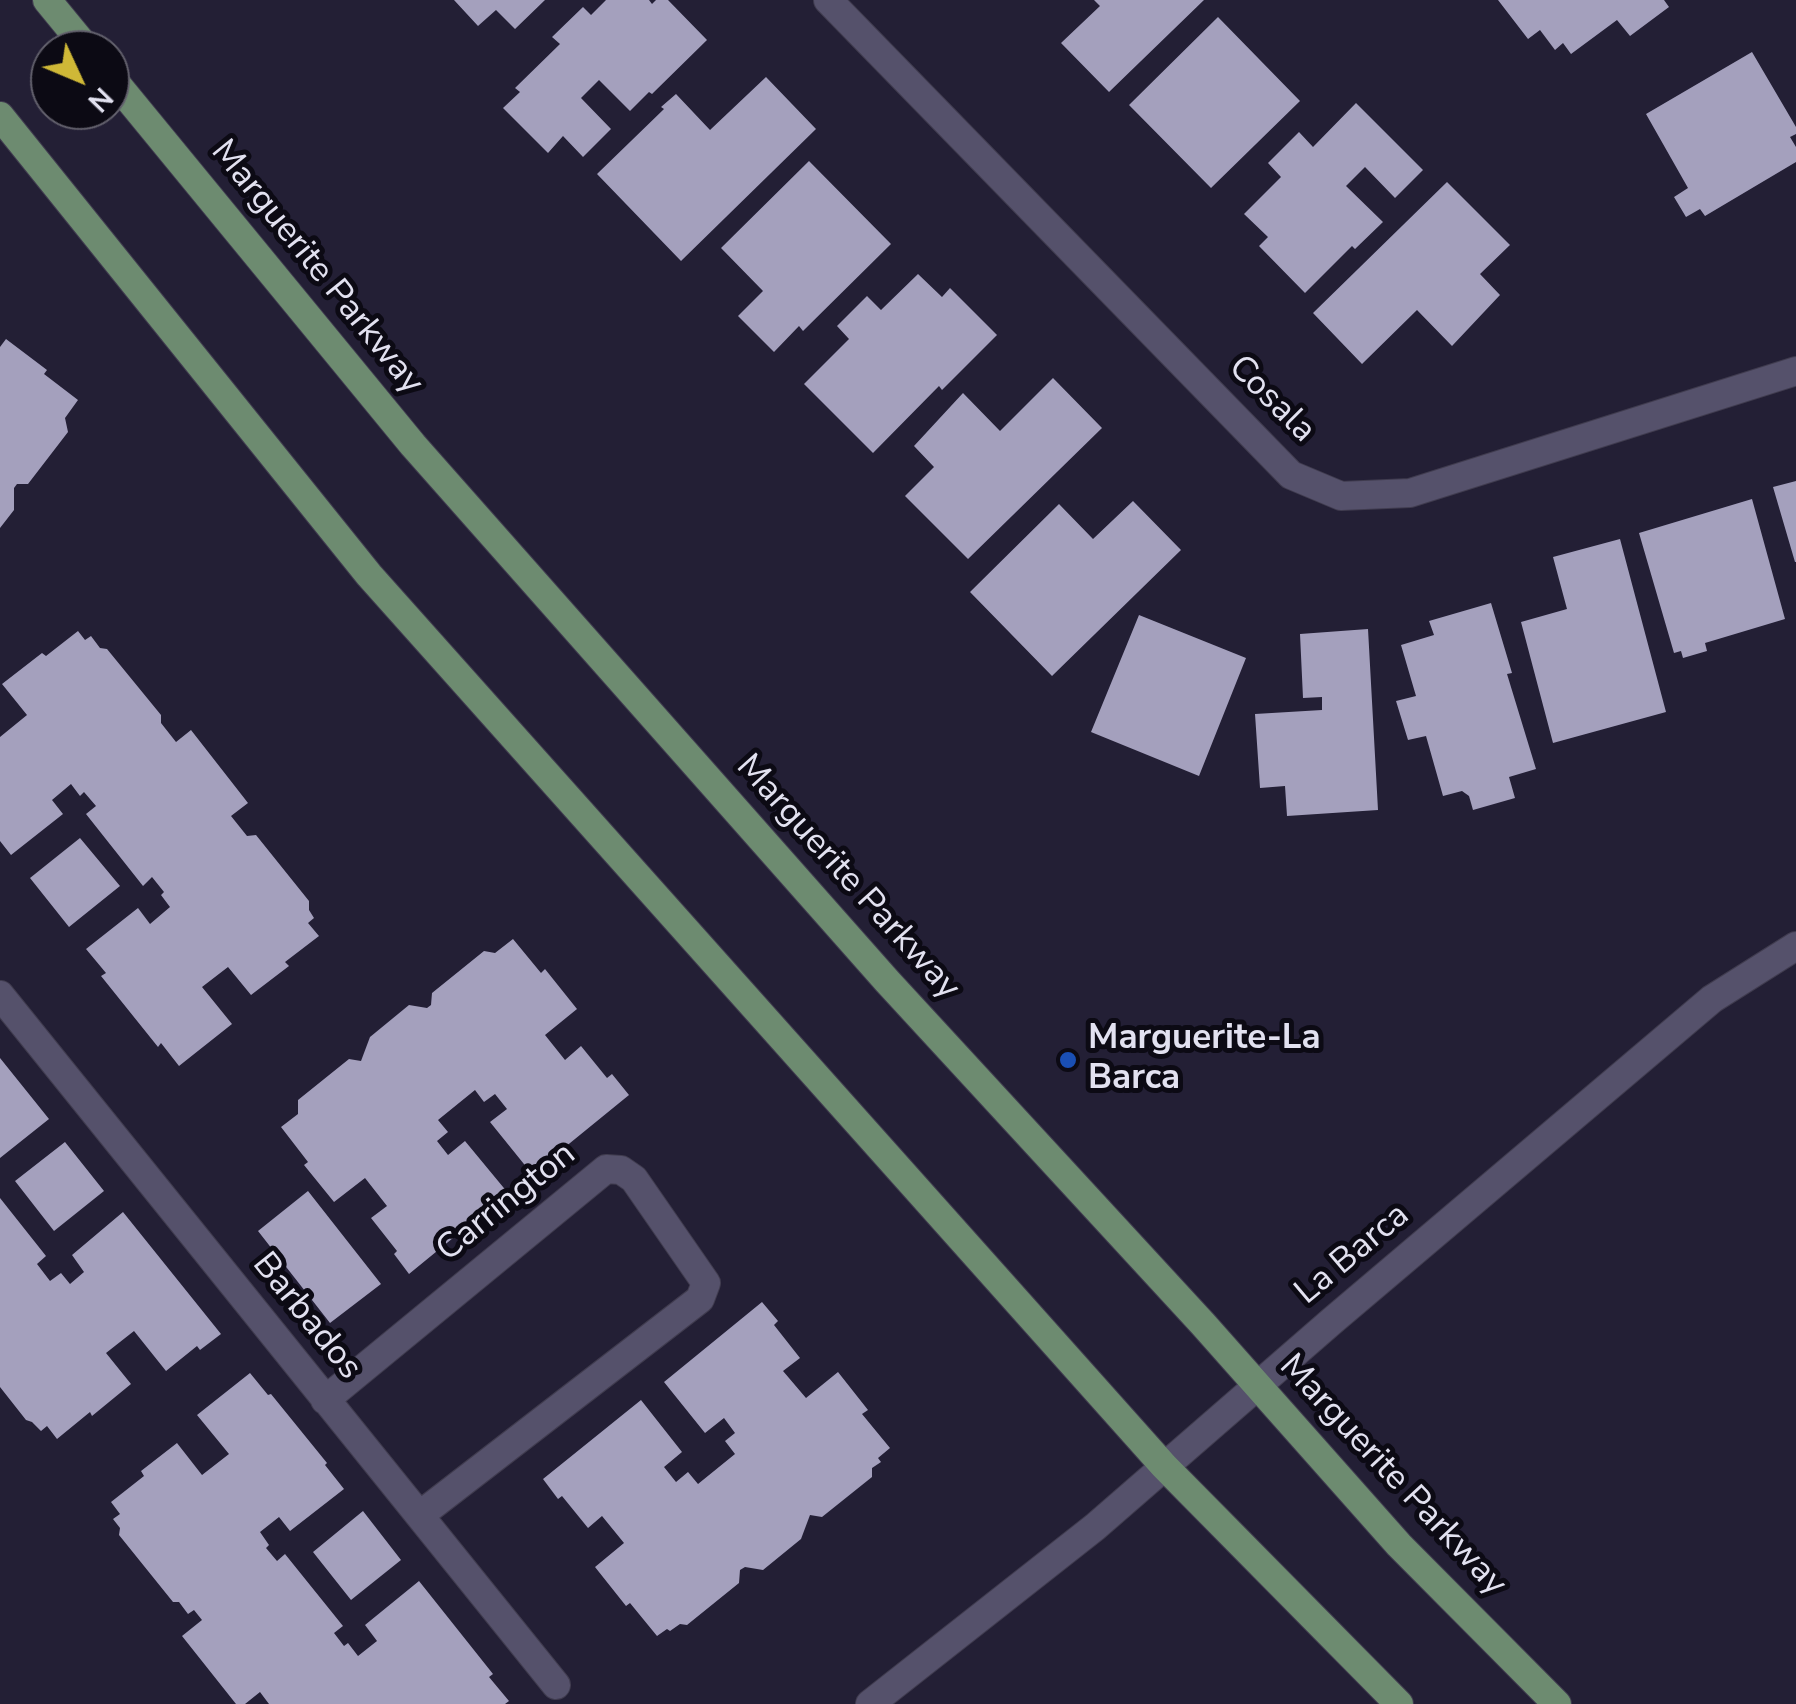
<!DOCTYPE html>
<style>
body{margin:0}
#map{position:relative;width:1796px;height:1704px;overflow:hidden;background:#231f35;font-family:"Nunito Sans",sans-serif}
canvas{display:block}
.north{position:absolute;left:30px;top:30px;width:100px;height:100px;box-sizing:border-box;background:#0c0a14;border:2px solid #62606c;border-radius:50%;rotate:134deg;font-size:28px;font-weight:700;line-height:40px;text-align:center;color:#e2e1f0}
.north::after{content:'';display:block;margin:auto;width:35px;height:45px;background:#cfb837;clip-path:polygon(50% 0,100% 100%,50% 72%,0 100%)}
</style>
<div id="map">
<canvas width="1796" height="1704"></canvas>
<div class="north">N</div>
</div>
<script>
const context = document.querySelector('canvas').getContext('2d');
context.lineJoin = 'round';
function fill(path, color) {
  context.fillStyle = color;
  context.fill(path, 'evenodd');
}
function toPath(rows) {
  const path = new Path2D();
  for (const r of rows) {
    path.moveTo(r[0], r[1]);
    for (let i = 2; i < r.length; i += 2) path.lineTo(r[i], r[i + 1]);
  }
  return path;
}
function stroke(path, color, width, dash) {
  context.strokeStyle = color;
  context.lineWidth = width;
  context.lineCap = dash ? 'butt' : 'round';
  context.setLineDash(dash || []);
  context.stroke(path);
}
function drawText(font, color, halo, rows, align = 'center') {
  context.font = font + ' "Nunito Sans",sans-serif';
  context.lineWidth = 10;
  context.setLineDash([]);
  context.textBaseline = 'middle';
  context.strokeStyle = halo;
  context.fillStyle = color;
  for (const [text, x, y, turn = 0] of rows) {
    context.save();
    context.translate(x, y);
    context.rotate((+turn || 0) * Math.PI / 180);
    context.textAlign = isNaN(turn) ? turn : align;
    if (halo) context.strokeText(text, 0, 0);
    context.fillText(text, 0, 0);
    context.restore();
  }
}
const building = toPath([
 [454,0,545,0,515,29,496,10,478,26],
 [606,0,649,0,652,4,656,0,668,0,707,40,652,94,649,92,630,111,599,80,581,98,611,129,583,157,563,136,548,153,503,108,520,92,515,88,560,44,552,37,583,7,591,15],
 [1094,0,1204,0,1109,92,1061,43,1100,6],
 [1498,0,1664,0,1669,7,1630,36,1617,20,1571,54,1563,43,1555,50,1540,30,1528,39],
 [1218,17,1300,101,1211,188,1129,105],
 [1752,52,1796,127,1796,134,1790,137,1796,147,1796,162,1705,216,1700,209,1686,217,1674,197,1688,188,1646,114],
 [766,77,816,129,681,261,597,174,664,109,661,107,676,94,710,130],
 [1356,103,1423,170,1395,198,1365,167,1346,186,1383,222,1355,249,1352,246,1305,293,1259,246,1268,237,1244,214,1281,177,1268,163,1299,132,1313,147],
 [809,161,891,244,803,331,799,326,774,352,738,316,763,291,721,248],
 [1447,182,1510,245,1480,274,1500,295,1452,346,1417,310,1362,364,1313,313],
 [918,274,942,297,950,288,997,335,942,390,939,386,873,453,804,384,849,339,837,326,867,296,881,310],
 [6,339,47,370,44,374,78,400,65,418,68,432,28,484,17,484,14,488,14,510,0,528,0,347],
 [1053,378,1102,428,968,559,905,496,934,467,914,446,963,393,1000,431],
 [1796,481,1796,562,1795,562,1773,487],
 [1752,499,1785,619,1705,643,1707,651,1683,658,1681,651,1674,653,1639,533],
 [1133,501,1181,550,1052,676,970,592,1059,504,1093,539],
 [1620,539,1666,712,1553,743,1521,622,1567,609,1553,557],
 [1491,603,1512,673,1507,674,1536,769,1509,777,1515,798,1473,810,1469,796,1462,791,1443,796,1426,736,1408,740,1396,701,1416,696,1401,645,1434,635,1429,621],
 [1139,615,1246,658,1199,776,1091,732],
 [1368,629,1378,810,1287,816,1285,786,1260,788,1255,714,1322,710,1322,697,1303,698,1300,634],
 [78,631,85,640,91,636,100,648,107,649,161,715,161,723,176,742,191,730,248,803,231,816,247,836,256,835,309,901,309,910,314,918,308,923,319,936,285,962,289,966,251,995,228,967,202,987,232,1024,179,1066,161,1043,158,1047,101,976,106,973,86,949,138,908,150,924,170,907,161,895,164,892,152,877,143,886,86,814,96,806,84,792,80,796,71,784,52,800,63,814,11,855,0,841,0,737,27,715,2,684,42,653,46,656],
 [80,838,120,886,69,927,30,878],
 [513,939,541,973,545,969,577,1009,545,1035,565,1060,581,1046,607,1078,612,1074,629,1095,532,1174,490,1122,507,1109,495,1094,484,1102,475,1090,438,1120,448,1132,437,1141,448,1155,465,1141,508,1193,409,1274,394,1254,397,1251,371,1218,387,1206,365,1178,334,1202,304,1165,308,1162,281,1127,298,1114,298,1100,349,1059,361,1061,370,1037,409,1005,427,1008,431,1005,432,993,484,951,495,953],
 [0,1058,49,1119,0,1158],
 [65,1142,104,1191,54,1231,15,1181],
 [308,1191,381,1284,330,1323,258,1231],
 [0,1198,46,1256,37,1264,50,1281,61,1273,70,1284,84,1272,72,1255,123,1212,221,1334,200,1350,197,1346,166,1371,134,1331,106,1353,131,1384,92,1416,90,1412,57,1439,47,1426,41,1431,32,1422,26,1420,0,1387],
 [762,1302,778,1321,774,1325,800,1358,783,1371,806,1398,838,1372,868,1410,862,1414,890,1448,878,1458,881,1462,872,1468,872,1477,822,1517,810,1515,801,1539,763,1570,745,1567,740,1570,739,1583,687,1625,680,1624,670,1631,667,1629,657,1636,630,1603,626,1606,595,1567,624,1543,602,1516,588,1528,562,1496,558,1499,543,1479,641,1400,682,1452,664,1467,676,1482,688,1472,698,1484,735,1454,725,1441,735,1433,724,1418,705,1433,664,1382],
 [250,1373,268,1395,271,1394,327,1463,325,1465,344,1489,290,1531,279,1517,260,1532,269,1545,266,1548,277,1561,285,1554,343,1626,334,1633,344,1646,348,1643,358,1656,377,1641,365,1625,419,1581,493,1674,489,1677,509,1701,505,1704,269,1704,260,1692,245,1704,236,1704,182,1636,202,1620,194,1610,188,1614,179,1602,173,1602,119,1535,120,1528,113,1519,120,1514,111,1502,144,1476,141,1471,177,1443,202,1475,229,1454,197,1415],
 [363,1511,401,1560,351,1600,313,1552]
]);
const minor = toPath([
 [828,0,1291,475,1341,496,1410,493,1796,371],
 [0,995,556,1685],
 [325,1400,606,1169,621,1170,634,1179,706,1283,700,1299,420,1515]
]);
const tertiary = toPath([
 [870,1704,1095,1527,1332,1321,1712,999,1796,946]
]);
const primary = toPath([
 [47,0,88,50],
 [110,76,413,445,887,981,1203,1324,1399,1545,1557,1704],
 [0,116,369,575,1164,1466,1399,1704]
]);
const markers = [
 [1068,1060,10,"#1a4fb4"]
];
const streetNames = [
 ["Marguerite Parkway",316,268,51],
 ["Cosala",1271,400,45],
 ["Marguerite Parkway",847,878,48],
 ["Carrington",507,1203,-39],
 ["La Barca",1353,1255,-40],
 ["Barbados",306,1317,51],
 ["Marguerite Parkway",1392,1476,47]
];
const poiNames = [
 ["Marguerite-La",1088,1040],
 ["Barca",1088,1080]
];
fill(building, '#a4a0bd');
stroke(minor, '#403c4f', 30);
stroke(tertiary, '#403c4f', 30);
stroke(primary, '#403c4f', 30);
stroke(minor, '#55516b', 28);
stroke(tertiary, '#55516b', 28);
stroke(primary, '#6d8b70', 28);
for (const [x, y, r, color] of markers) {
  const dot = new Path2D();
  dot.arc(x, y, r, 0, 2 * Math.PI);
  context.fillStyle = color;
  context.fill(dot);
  stroke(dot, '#0c0a14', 4);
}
drawText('35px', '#e2e1f0', '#0c0a14', streetNames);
drawText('bold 35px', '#e2e1f0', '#0c0a14', poiNames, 'left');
</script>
